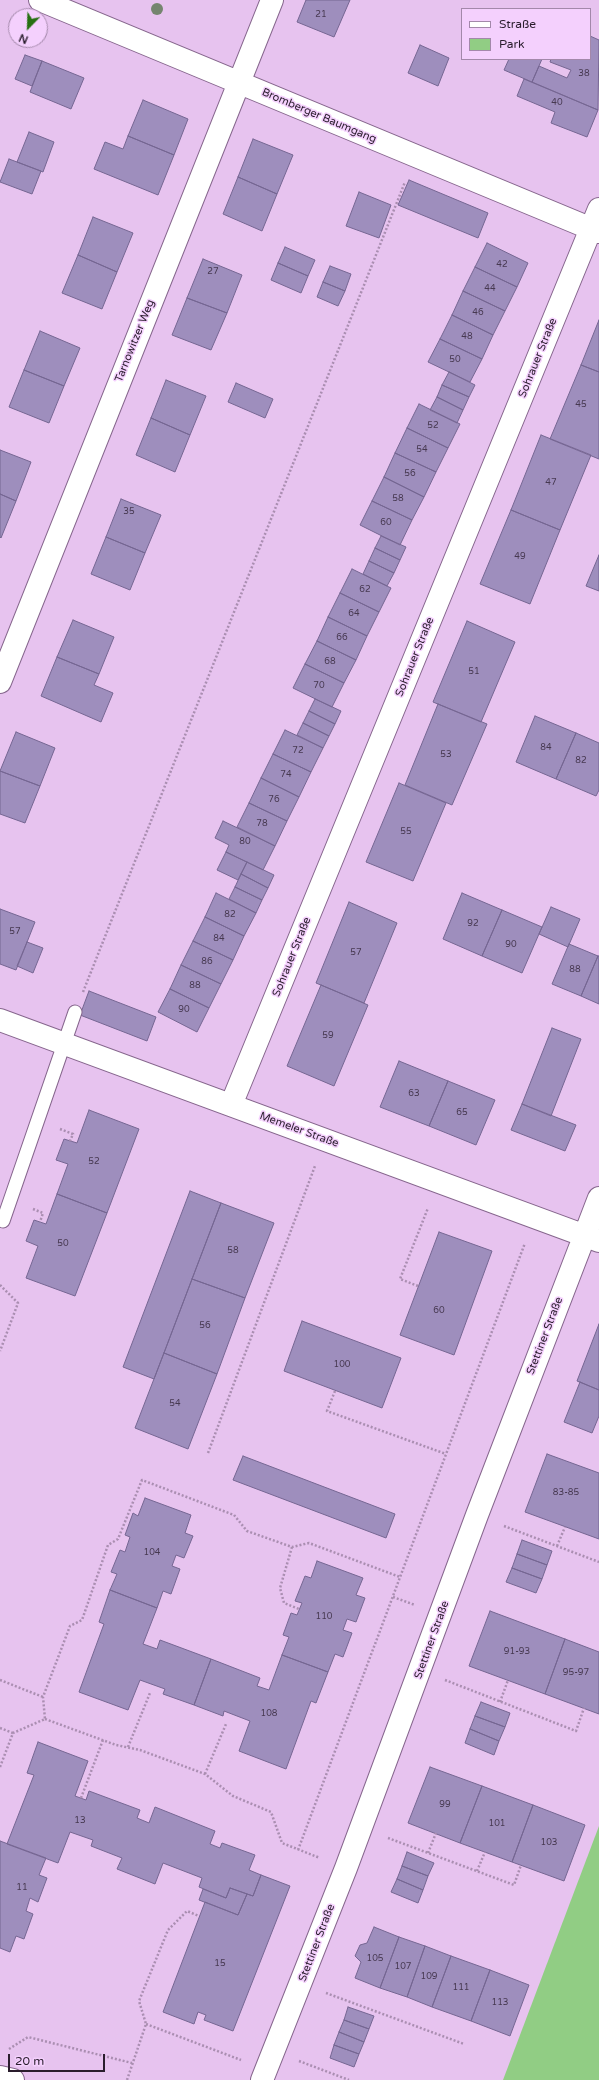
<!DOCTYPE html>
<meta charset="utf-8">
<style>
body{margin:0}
#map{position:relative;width:599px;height:2080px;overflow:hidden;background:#e7c3ef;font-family:"Varela Round",sans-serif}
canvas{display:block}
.legend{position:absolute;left:461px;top:8px;width:130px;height:52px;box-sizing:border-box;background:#f4d0fd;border:1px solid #a388aa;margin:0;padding:5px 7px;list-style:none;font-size:12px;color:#2a1d2d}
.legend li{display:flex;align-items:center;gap:8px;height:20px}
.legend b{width:20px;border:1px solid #a388aa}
.north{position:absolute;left:8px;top:8px;width:40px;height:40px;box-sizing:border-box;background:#f4d0fd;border:1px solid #a388aa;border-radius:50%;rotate:203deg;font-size:11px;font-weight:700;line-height:16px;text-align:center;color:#2a1d2d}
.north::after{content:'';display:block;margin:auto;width:14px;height:18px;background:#267012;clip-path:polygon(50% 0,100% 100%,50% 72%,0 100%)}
.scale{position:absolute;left:8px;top:2054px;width:97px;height:18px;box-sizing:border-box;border:2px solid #2a1d2d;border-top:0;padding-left:5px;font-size:12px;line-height:14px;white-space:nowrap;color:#2a1d2d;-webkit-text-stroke:3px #f4d0fd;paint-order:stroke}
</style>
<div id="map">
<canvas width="599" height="2080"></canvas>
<ul class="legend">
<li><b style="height:5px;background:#fff"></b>Straße</li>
<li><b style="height:11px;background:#91cd84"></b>Park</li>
</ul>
<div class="north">N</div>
<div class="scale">20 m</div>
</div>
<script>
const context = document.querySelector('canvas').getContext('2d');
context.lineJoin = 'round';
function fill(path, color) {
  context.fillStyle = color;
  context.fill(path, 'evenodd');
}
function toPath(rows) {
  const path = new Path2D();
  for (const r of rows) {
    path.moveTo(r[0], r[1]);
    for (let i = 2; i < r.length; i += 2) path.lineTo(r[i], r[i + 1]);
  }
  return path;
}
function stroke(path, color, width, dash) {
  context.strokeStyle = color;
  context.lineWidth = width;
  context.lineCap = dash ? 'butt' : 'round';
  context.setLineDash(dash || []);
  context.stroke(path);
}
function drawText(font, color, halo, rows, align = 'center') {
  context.font = font + ' "Varela Round",sans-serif';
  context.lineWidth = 3;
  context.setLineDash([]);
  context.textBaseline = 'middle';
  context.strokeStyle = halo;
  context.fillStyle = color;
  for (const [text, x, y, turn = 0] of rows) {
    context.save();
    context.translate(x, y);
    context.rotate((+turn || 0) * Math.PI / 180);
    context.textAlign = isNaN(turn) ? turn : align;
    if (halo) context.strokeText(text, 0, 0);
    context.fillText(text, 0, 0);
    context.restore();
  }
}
const green = toPath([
 [599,1826,599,2080,503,2080]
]);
const building = toPath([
 [306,0,350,0,334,37,297,22,306,0],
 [590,36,599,40,598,110,532,82,539,66,567,78,571,70,550,62,551,59,590,59,590,36],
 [420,45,449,58,438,86,408,73,420,45],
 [25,55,42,61,32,86,15,79,25,55],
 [509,59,542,59,532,82,504,70,509,59],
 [42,61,84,78,71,109,30,92,42,61],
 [524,79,598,110,587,137,551,123,555,112,517,96,524,79],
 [143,100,188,119,174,155,128,136,143,100],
 [29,132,54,142,43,172,17,162,29,132],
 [128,136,174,155,158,195,94,169,105,142,123,149,128,136],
 [253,139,293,155,277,194,238,177,253,139],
 [9,159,41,171,32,194,0,182,9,159],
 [238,177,277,194,262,231,223,214,238,177],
 [409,180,488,213,478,238,398,205,409,180],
 [359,192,391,205,379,238,346,226,359,192],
 [93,217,133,233,117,272,78,255,93,217],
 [487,243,528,263,517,287,475,267,487,243],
 [285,247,315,260,308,276,278,263,285,247],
 [78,255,117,272,102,309,62,293,78,255],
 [203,259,242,275,227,313,187,298,203,259],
 [278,263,308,276,301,293,271,280,278,263],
 [330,266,351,274,345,291,323,282,330,266],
 [475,267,517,287,505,311,463,291,475,267],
 [323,282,345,291,338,306,317,297,323,282],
 [463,291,505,311,493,335,452,315,463,291],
 [187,298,227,313,211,350,172,335,187,298],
 [452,315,493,335,482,359,440,339,452,315],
 [599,320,599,372,581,365,599,320],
 [40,331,80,348,64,386,24,370,40,331],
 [440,339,482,359,470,382,428,362,440,339],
 [581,365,599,372,599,459,550,439,581,365],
 [24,370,64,386,49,423,9,407,24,370],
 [449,372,475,385,469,397,442,385,449,372],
 [166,380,206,396,190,435,151,418,166,380],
 [236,383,273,399,265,418,228,402,236,383],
 [442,385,469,397,463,410,437,397,442,385],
 [437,397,463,410,457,423,430,410,437,397],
 [419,404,460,424,448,448,407,428,419,404],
 [151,418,190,435,175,472,136,455,151,418],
 [407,428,448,448,436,472,395,453,407,428],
 [541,435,591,455,560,530,511,510,541,435],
 [0,450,31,462,16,501,0,494,0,450],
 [395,453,436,472,424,497,384,477,395,453],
 [384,477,424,497,412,520,372,501,384,477],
 [0,494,16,501,1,538,0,537,0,494],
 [121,499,161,515,145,553,106,537,121,499],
 [372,501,412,520,400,545,360,525,372,501],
 [511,510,560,530,530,604,480,584,511,510],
 [381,536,406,547,400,560,375,548,381,536],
 [106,537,145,553,130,590,91,574,106,537],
 [375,548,400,560,394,573,369,561,375,548],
 [599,555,599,591,586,586,599,555],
 [369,561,394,573,387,586,363,574,369,561],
 [352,569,391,588,379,612,340,593,352,569],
 [340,593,379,612,367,636,328,617,340,593],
 [328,617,367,636,356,660,317,641,328,617],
 [73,620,114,637,99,674,57,657,73,620],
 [467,621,515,642,481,722,433,702,467,621],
 [317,641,356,660,344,683,305,664,317,641],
 [57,657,99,674,94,685,113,693,101,722,41,696,57,657],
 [305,664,344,683,332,707,293,688,305,664],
 [315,699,341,711,335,724,309,711,315,699],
 [438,704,487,724,452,805,405,785,438,704],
 [309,711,335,724,329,736,303,723,309,711],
 [535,716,576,733,556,779,516,762,535,716],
 [303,723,329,736,323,748,297,735,303,723],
 [285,730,323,748,311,772,273,754,285,730],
 [16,732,55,748,40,786,0,771,16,732],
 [576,733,599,743,599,790,596,796,556,779,576,733],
 [273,754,311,772,299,797,261,778,273,754],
 [0,771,40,786,25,823,0,814,0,771],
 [261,778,299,797,287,821,249,803,261,778],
 [399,783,446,803,413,881,366,862,399,783],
 [249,803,287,821,275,846,237,827,249,803],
 [223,821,275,846,263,870,226,852,229,845,215,838,223,821],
 [226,852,247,862,238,880,217,870,226,852],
 [247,862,274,875,268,888,241,874,247,862],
 [241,874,268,888,262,900,235,887,241,874],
 [235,887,262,900,256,913,229,899,235,887],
 [216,893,256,913,244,936,205,917,216,893],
 [462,893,502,910,482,956,443,939,462,893],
 [349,902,397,923,364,1003,316,983,349,902],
 [551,907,580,919,568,947,539,934,551,907],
 [0,909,35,922,16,970,0,964,0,909],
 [502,910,542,927,522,973,482,956,502,910],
 [205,917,244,936,233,960,193,941,205,917],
 [193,941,233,960,221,984,181,965,193,941],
 [27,942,43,948,33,973,17,966,27,942],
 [569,944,598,956,581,996,552,984,569,944],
 [598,956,599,956,599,1004,581,996,598,956],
 [181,965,221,984,209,1008,170,989,181,965],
 [321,985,368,1005,334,1086,287,1066,321,985],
 [170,989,209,1008,197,1032,158,1012,170,989],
 [89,991,156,1017,147,1041,80,1015,89,991],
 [552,1028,581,1039,551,1116,522,1104,552,1028],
 [399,1061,448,1081,429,1126,380,1107,399,1061],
 [448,1081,495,1100,476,1145,429,1126,448,1081],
 [522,1104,576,1125,565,1151,511,1130,522,1104],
 [89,1110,139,1129,107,1213,57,1194,68,1164,56,1160,64,1139,77,1143,89,1110],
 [190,1191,221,1203,154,1379,123,1367,190,1191],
 [57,1194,107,1213,75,1296,26,1278,38,1246,26,1241,34,1220,46,1224,57,1194],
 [221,1203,274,1223,245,1298,192,1279,221,1203],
 [439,1232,492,1251,454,1355,400,1335,439,1232],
 [192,1279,245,1298,217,1374,164,1353,192,1279],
 [302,1321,401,1358,382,1408,284,1371,302,1321],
 [599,1324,599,1390,577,1381,599,1324],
 [164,1353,217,1374,188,1449,135,1428,164,1353],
 [580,1382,599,1390,599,1416,592,1433,564,1422,580,1382],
 [547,1454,599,1473,599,1539,525,1512,547,1454],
 [243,1456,395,1514,386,1538,233,1480,243,1456],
 [145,1498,191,1515,185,1533,193,1536,184,1558,176,1555,172,1566,180,1569,171,1594,163,1591,157,1608,110,1590,117,1574,111,1572,120,1550,125,1552,130,1537,125,1535,133,1513,138,1516,145,1498],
 [522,1540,552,1551,547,1565,517,1554,522,1540],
 [517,1554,547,1565,542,1579,512,1568,517,1554],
 [317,1561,363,1578,356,1595,365,1598,356,1622,347,1619,343,1630,352,1633,343,1657,335,1654,328,1672,282,1655,289,1637,283,1635,291,1613,297,1615,302,1603,295,1601,305,1576,311,1578,317,1561],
 [512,1568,542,1579,536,1593,506,1582,512,1568],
 [110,1590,157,1608,143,1644,157,1649,160,1640,211,1659,194,1705,163,1694,165,1689,140,1680,128,1710,79,1692,104,1624,99,1622,110,1590],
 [490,1611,565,1639,545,1694,469,1666,490,1611],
 [565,1639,599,1652,599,1714,545,1694,565,1639],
 [282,1655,328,1672,316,1703,311,1701,286,1769,239,1751,250,1721,224,1711,223,1716,194,1705,211,1659,260,1678,257,1686,269,1690,282,1655],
 [481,1702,510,1713,505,1727,475,1716,481,1702],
 [475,1716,505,1727,499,1741,470,1729,475,1716],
 [470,1729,499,1741,494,1755,465,1743,470,1729],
 [38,1742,88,1761,75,1796,86,1800,89,1791,140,1810,137,1818,149,1823,155,1807,215,1831,210,1844,220,1848,222,1843,255,1855,249,1870,261,1875,253,1896,230,1888,226,1898,199,1887,202,1878,163,1863,155,1884,117,1869,122,1858,91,1846,93,1840,70,1832,58,1863,7,1844,34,1775,27,1773,38,1742],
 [430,1767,482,1786,460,1843,408,1823,430,1767],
 [482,1786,533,1805,512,1862,460,1843,482,1786],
 [533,1805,585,1825,564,1881,512,1862,533,1805],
 [0,1841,46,1858,39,1875,47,1878,38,1902,30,1898,26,1911,33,1914,24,1939,16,1936,10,1952,0,1948,0,1841],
 [407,1852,434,1863,428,1876,402,1866,407,1852],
 [402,1866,428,1876,423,1890,397,1879,402,1866],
 [261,1875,290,1886,233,2031,204,2020,206,2015,198,2012,194,2024,163,2012,205,1902,238,1915,247,1894,253,1896,261,1875],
 [397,1879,423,1890,418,1903,391,1892,397,1879],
 [230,1888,247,1894,238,1915,199,1900,203,1889,226,1898,230,1888],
 [374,1927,399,1937,380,1988,355,1978,361,1962,355,1956,360,1945,367,1943,374,1927],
 [399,1937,425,1946,407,1997,380,1988,399,1937],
 [425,1946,451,1956,432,2007,407,1997,425,1946],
 [451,1956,490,1970,471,2021,432,2007,451,1956],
 [490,1970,529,1985,510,2036,471,2021,490,1970],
 [348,2007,374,2016,369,2029,344,2020,348,2007],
 [344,2020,369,2029,364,2042,339,2032,344,2020],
 [339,2032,364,2042,359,2054,334,2045,339,2032],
 [334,2045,359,2054,354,2067,330,2058,334,2045]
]);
const path = toPath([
 [83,992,405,182],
 [60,1129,73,1134,70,1141],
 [33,1209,43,1213,40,1222],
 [0,1285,18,1303,0,1351],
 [418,1286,400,1279,428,1208],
 [335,1391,327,1411,446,1454],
 [208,1453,315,1166],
 [504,1526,599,1562],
 [557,1546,565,1527],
 [292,1547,280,1588,284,1603,299,1609],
 [393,1597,415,1605],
 [0,1680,43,1697],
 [445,1680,576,1731,584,1708],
 [500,1702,508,1680],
 [45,1719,116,1745,140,1750,205,1774,233,1796,271,1812,282,1843,320,1858],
 [0,1728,13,1733],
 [128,1747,150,1693],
 [0,1767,13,1733,45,1719,43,1697,70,1626,82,1620,108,1545,118,1539,142,1480,234,1515,247,1531,292,1547,309,1543,400,1577],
 [205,1774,226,1724],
 [81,1798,103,1740],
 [388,1838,514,1885,521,1865],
 [298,1850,525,1243],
 [428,1853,436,1833],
 [477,1871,485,1852],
 [326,1993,464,2044],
 [146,2024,241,2060],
 [9,2049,28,2037,132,2063],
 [299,2061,349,2080],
 [127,2080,146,2024,139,2001,168,1930,187,1911,199,1916]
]);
const service = toPath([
 [3,1221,75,1012]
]);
const minor = toPath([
 [40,0,599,232],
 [0,682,272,0],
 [0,1020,599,1241],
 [231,1105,599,209],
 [0,2077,13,2080],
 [262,2080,346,1868,477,1515,599,1198]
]);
const trees = [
 [157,9]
];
const numberNames = [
 ["21",321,15],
 ["38",584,74],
 ["40",557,103],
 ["42",502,265],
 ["27",213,272],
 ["44",490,289],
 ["46",478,313],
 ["48",467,337],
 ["50",455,360],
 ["45",581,405],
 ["52",433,426],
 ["54",422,450],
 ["56",410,474],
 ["47",551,483],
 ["58",398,499],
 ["35",129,512],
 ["60",386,523],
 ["49",520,557],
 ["62",365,590],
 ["64",354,614],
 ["66",342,638],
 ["68",330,662],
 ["51",474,672],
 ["70",319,686],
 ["84",546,748],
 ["72",298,751],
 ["53",446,755],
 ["82",581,761],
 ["74",286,775],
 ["76",274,800],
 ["78",262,824],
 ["55",406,832],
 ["80",245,842],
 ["82",230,915],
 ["92",473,924],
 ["57",15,932],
 ["84",219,939],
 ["90",511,945],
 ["57",356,953],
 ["86",207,962],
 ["88",575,970],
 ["88",195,986],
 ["90",184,1010],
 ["59",328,1036],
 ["63",414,1094],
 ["65",462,1113],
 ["52",94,1162],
 ["50",63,1244],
 ["58",233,1251],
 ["60",439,1311],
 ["56",205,1326],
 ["100",342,1365],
 ["54",175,1404],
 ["83-85",566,1493],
 ["104",152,1553],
 ["110",324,1617],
 ["91-93",517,1652],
 ["95-97",576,1673],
 ["108",269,1714],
 ["99",445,1805],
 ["13",80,1821],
 ["101",497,1824],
 ["103",549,1843],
 ["11",22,1888],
 ["105",375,1959],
 ["15",220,1964],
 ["107",403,1967],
 ["109",429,1977],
 ["111",461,1988],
 ["113",500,2003]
];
const streetNames = [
 ["Bromberger Baumgang",319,116,23],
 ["Tarnowitzer Weg",135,341,-68],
 ["Sohrauer Straße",538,358,-68],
 ["Sohrauer Straße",415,657,-68],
 ["Sohrauer Straße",292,957,-68],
 ["Memeler Straße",299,1130,20],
 ["Stettiner Straße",545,1336,-69],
 ["Stettiner Straße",432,1640,-70],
 ["Stettiner Straße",317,1943,-69]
];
fill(green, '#91cd84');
fill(building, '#9e8ebd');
stroke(building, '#756692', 1);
stroke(service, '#86668d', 15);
stroke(minor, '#86668d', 24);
stroke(path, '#aa8eb1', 2.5, [2, 2]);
stroke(service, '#fff', 13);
stroke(minor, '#fff', 22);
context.fillStyle = '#75856f';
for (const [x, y] of trees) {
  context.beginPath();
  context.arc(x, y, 6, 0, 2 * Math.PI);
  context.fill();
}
drawText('9px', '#473951', null, numberNames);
drawText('11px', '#2a1d2d', '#f4d0fd', streetNames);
</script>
